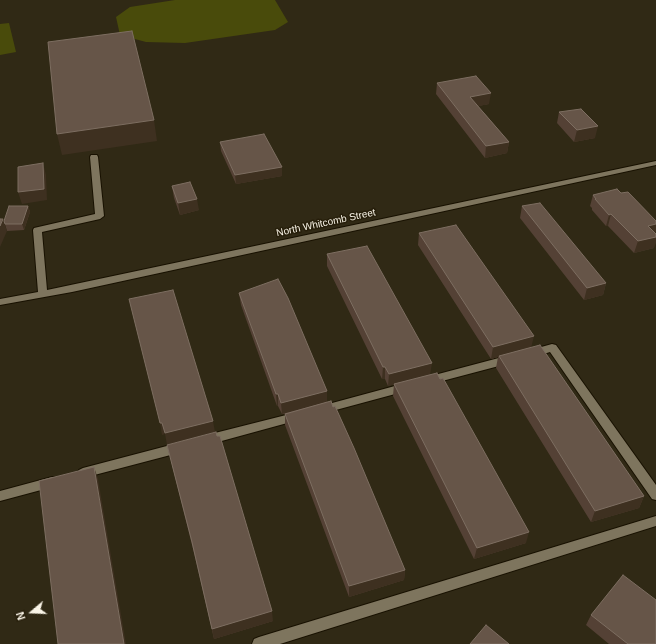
<!DOCTYPE html>
<style>
body{margin:0}
#map{position:relative;width:656px;height:644px;overflow:hidden;background:#302915;font-family:Helvetica,sans-serif}
canvas{display:block}
.north{position:absolute;left:12px;top:592px;width:40px;height:40px;-webkit-text-stroke:3px #271f0b;paint-order:stroke;rotate:251deg;font-size:11px;font-weight:700;line-height:16px;text-align:center;color:#f9f4e7}
.north::after{content:'';display:block;margin:auto;width:14px;height:18px;background:#f9f4e7;clip-path:polygon(50% 0,100% 100%,50% 72%,0 100%)}
</style>
<div id="map">
<canvas width="656" height="644"></canvas>
<div class="north">N</div>
</div>
<script>
const context = document.querySelector('canvas').getContext('2d');
context.lineJoin = 'round';
function fill(path, color) {
  context.fillStyle = color;
  context.fill(path, 'evenodd');
}
function toPath(rows) {
  const path = new Path2D();
  for (const r of rows) {
    path.moveTo(r[0], r[1]);
    for (let i = 2; i < r.length; i += 2) path.lineTo(r[i], r[i + 1]);
  }
  return path;
}
function stroke(path, color, width, dash) {
  context.strokeStyle = color;
  context.lineWidth = width;
  context.lineCap = dash ? 'butt' : 'round';
  context.setLineDash(dash || []);
  context.stroke(path);
}
function drawText(font, color, halo, rows, align = 'center') {
  context.font = font + ' Helvetica,sans-serif';
  context.lineWidth = 3;
  context.setLineDash([]);
  context.textBaseline = 'middle';
  context.strokeStyle = halo;
  context.fillStyle = color;
  for (const [text, x, y, turn = 0] of rows) {
    context.save();
    context.translate(x, y);
    context.rotate((+turn || 0) * Math.PI / 180);
    context.textAlign = isNaN(turn) ? turn : align;
    if (halo) context.strokeText(text, 0, 0);
    context.fillText(text, 0, 0);
    context.restore();
  }
}
const green = toPath([
 [175,0,275,0,288,22,275,30,185,43,146,42,120,35,116,17,130,7],
 [9,23,16,52,0,55,0,24]
]);
const lane = toPath([
 [91,155,97,155,98,157,104,216,100,219,42,232,47,290,656,161,656,165,72,292,0,305,0,299,38,292,33,230,34,228,95,214,90,157,91,155],
 [552,344,556,345,656,485,656,500,652,499,550,352,531,358,527,357,526,354,527,351,552,344],
 [510,355,514,356,515,359,514,362,427,385,423,384,422,381,423,378,427,377,510,355],
 [406,383,410,384,411,387,410,390,321,414,317,413,315,410,317,407,321,406,406,383],
 [298,412,302,413,304,416,302,419,207,445,203,443,201,440,203,437,207,435,298,412],
 [182,442,186,444,188,447,186,450,182,452,83,478,79,476,77,473,79,470,83,468,182,442],
 [52,477,56,478,58,482,56,486,0,501,0,491,52,477],
 [656,516,656,526,280,644,252,644,254,639,259,637,656,516]
]);
const wall = toPath([
 [437,83,489,104,478,106,509,142,507,153,485,158,436,94],
 [559,112,595,138,574,142,557,123],
 [220,142,282,167,282,176,236,184,221,151],
 [172,186,199,210,180,215,174,198],
 [593,195,655,233,654,248,634,253,608,226,606,226,592,210,592,208,590,206],
 [28,206,30,212,24,230,7,231,4,221],
 [522,206,606,283,603,295,584,300,520,218],
 [419,233,531,348,644,496,639,508,591,522,496,368,498,357,491,359,418,245],
 [327,254,430,375,526,543,474,559,393,396,394,384,388,386,385,379,382,379,327,266],
 [239,293,327,391,327,402,405,570,404,580,349,597,285,425,285,414,282,414,278,406,277,406,241,305],
 [167,445,273,621,214,639,194,553],
 [591,615,656,644,609,644,586,625]
]);
const shadedWall = toPath([
 [491,93,489,104,469,108,470,97],
 [154,120,157,141,62,155,57,134],
 [598,126,595,138,574,142,577,130],
 [509,142,507,153,485,158,486,146],
 [43,163,46,175,47,200,22,204,18,192],
 [282,167,282,176,236,184,235,175],
 [197,199,199,210,180,215,178,203],
 [28,206,30,212,24,230,22,224],
 [611,214,608,226,606,226,609,215],
 [3,219,7,231,0,247,0,226],
 [656,224,656,231,655,234,648,226],
 [656,237,656,243,654,248,634,253,638,241],
 [606,283,603,295,584,300,587,288],
 [534,336,531,348,491,359,493,347],
 [432,363,430,375,388,386,389,374],
 [383,367,385,367,385,379,382,379],
 [327,391,327,402,282,414,281,403],
 [276,394,278,394,278,406,277,406],
 [213,421,215,432,167,445,165,434,162,435,160,423,162,423],
 [94,467,98,479,126,644,124,644],
 [644,496,639,508,591,522,595,511],
 [529,532,526,543,474,559,477,548],
 [405,570,404,580,349,597,349,586],
 [272,611,273,621,214,639,212,629]
]);
const building = toPath([
 [132,31,154,120,57,134,48,42,132,31],
 [476,76,491,93,470,97,509,142,486,146,437,83,476,76],
 [581,109,598,126,577,130,559,112,581,109],
 [264,134,282,167,235,175,220,142,264,134],
 [43,163,44,189,18,192,18,167,43,163],
 [190,182,197,199,178,203,172,186,190,182],
 [617,189,621,193,628,192,656,221,656,224,648,226,656,234,656,237,638,241,611,214,609,215,595,199,596,199,593,195,617,189],
 [540,203,606,283,587,288,522,206,540,203],
 [9,206,28,206,22,224,5,224,4,221,9,206],
 [0,219,3,219,0,226,0,219],
 [456,225,534,336,493,347,419,233,456,225],
 [367,246,432,363,389,374,385,367,383,367,327,254,367,246],
 [278,279,288,298,327,391,281,403,278,394,276,394,239,293,278,279],
 [173,290,213,421,165,433,162,423,160,423,129,299,173,290],
 [540,345,644,496,595,511,499,356,540,345],
 [437,373,440,379,443,378,529,532,477,548,394,384,437,373],
 [331,401,333,407,335,406,354,448,405,570,349,586,285,414,331,401],
 [216,432,217,436,220,436,272,611,212,629,192,542,167,445,216,432],
 [94,467,124,644,58,644,39,481,94,467],
 [623,575,656,600,656,644,628,644,591,615,623,575],
 [486,625,509,644,470,644,486,625]
]);
const streetNames = [
 ["North Whitcomb Street",326,223,-12]
];
fill(green, '#494b0b');
stroke(lane, '#181101', 2);
fill(lane, '#7e755e');
fill(wall, '#544135');
fill(shadedWall, '#3e3020');
fill(building, '#665548');
stroke(building, '#7d6e61', 1);
drawText('10px', '#f9f4e7', '#271f0b', streetNames);
</script>
